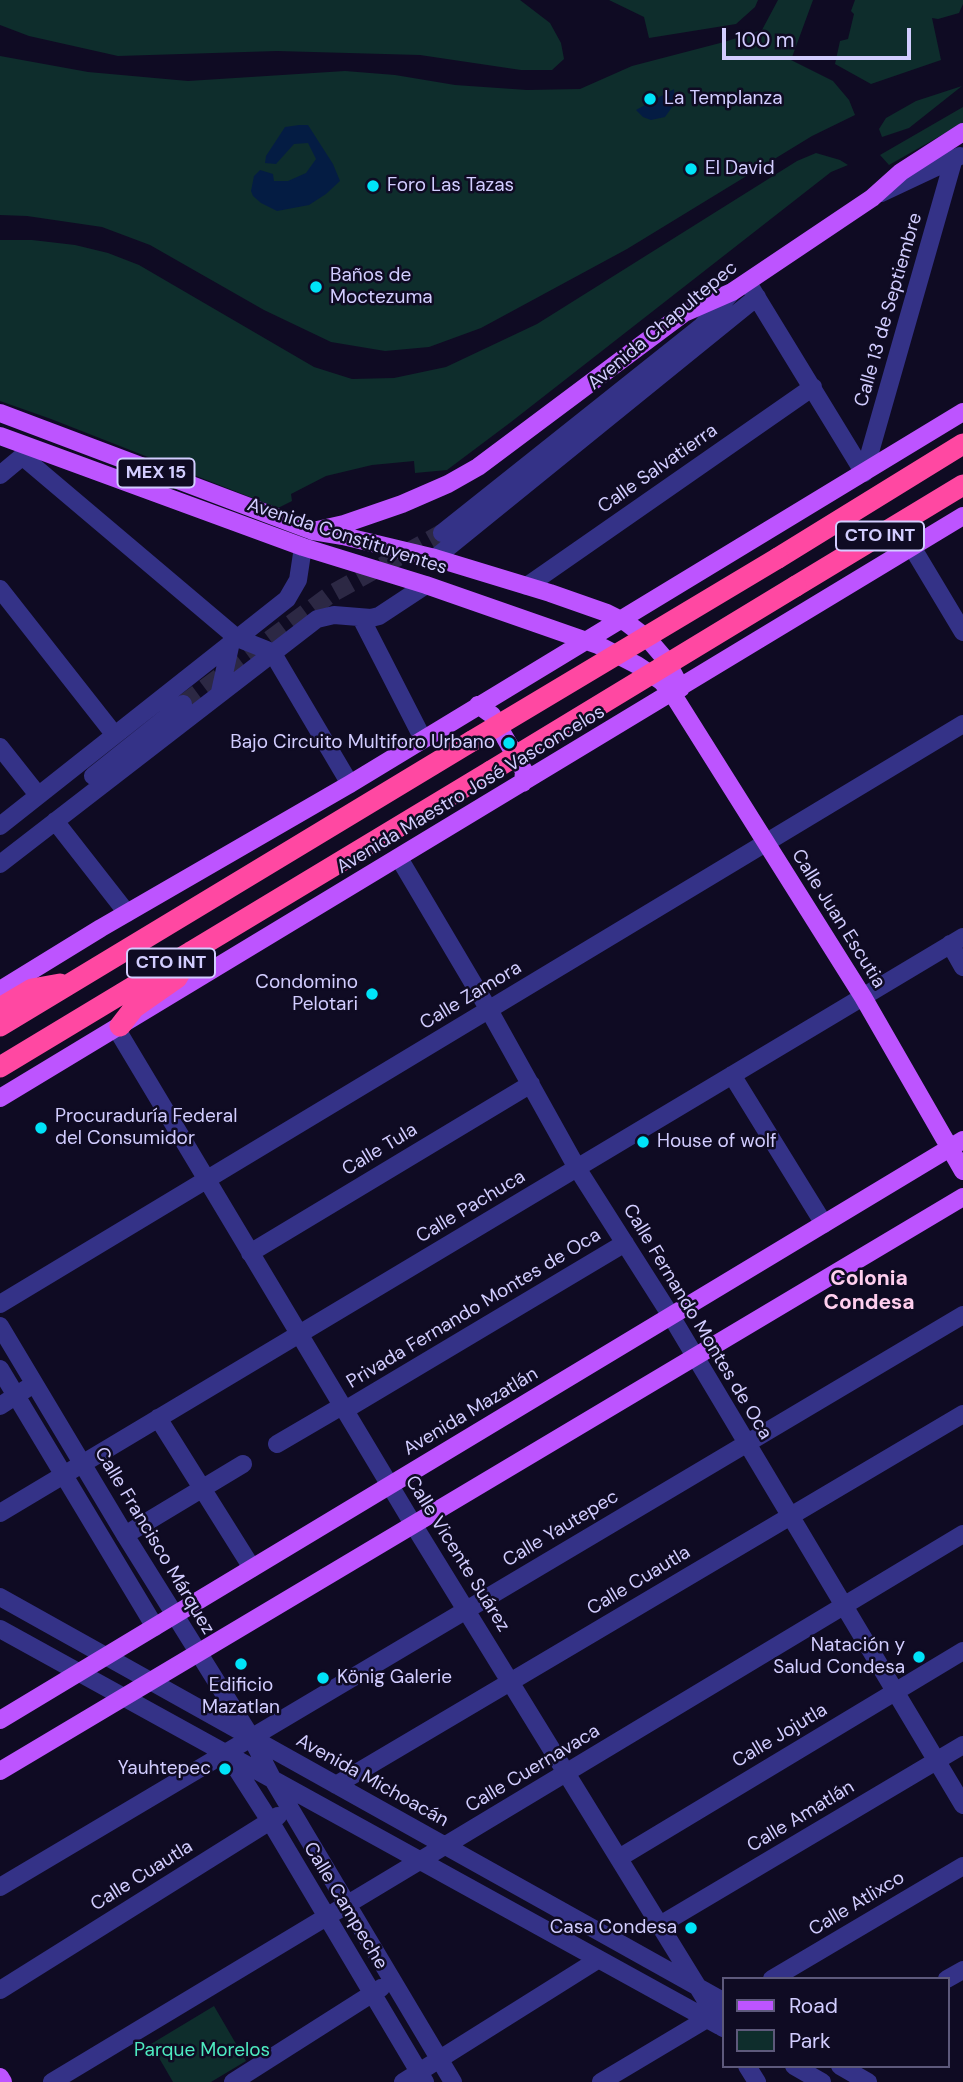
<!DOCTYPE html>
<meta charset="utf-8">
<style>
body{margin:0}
#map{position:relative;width:963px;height:2082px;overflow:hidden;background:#0f0b23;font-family:"DM Sans",sans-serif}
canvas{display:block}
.legend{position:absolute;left:722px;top:1977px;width:228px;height:91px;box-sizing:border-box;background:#0f0b23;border:2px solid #5d597b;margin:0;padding:9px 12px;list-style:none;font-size:21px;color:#d2cdff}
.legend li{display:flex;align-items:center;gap:14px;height:35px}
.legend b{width:35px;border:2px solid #5d597b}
.scale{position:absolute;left:722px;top:28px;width:189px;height:32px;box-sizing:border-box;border:4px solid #d2cdff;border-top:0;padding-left:9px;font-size:21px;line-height:24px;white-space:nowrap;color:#d2cdff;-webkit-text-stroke:5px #0f0b23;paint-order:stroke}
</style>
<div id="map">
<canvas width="963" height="2082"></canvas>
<ul class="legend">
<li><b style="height:9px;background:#bd54ff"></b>Road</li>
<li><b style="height:19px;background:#0e2d2c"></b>Park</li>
</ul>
<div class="scale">100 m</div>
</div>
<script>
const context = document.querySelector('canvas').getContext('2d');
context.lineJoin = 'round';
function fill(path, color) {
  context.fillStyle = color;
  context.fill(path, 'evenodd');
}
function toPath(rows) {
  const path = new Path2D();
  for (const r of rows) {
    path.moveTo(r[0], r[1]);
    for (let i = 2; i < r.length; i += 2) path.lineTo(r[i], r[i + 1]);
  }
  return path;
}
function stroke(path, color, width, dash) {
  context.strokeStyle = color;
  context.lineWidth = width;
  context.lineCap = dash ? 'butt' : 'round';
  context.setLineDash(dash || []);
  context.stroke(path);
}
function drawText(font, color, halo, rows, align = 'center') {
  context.font = font + ' "DM Sans",sans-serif';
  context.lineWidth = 5;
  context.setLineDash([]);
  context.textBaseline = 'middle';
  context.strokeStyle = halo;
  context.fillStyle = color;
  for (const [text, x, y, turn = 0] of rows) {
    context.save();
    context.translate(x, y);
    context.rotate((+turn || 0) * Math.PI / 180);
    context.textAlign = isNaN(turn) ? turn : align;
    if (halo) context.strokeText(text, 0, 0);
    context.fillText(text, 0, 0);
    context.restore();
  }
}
const green = toPath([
 [0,0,520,0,550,23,561,43,564,59,552,70,521,70,420,55,277,51,118,56,29,36,0,25],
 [609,0,758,0,755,7,736,24,649,38,644,17],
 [778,0,813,0,791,60,833,81,849,100,855,115,812,136,627,249,481,328,429,347,385,351,331,342,264,310,150,245,102,227,27,216,0,215,0,56,88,72,188,81,345,71,395,75,455,85,527,90,580,89,632,66,724,42,762,30],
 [855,0,963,0,963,4,959,13,938,19,932,18,941,60,871,84,835,64,840,41,848,39,854,14,851,11],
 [962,86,909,128,882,137,879,129,886,118,916,101],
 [963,107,963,123,889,165,880,155],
 [816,153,840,160,848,165,831,172,511,422,447,470,415,473,414,461,372,465,326,476,291,494,292,501,278,508,51,419,0,401,0,240,32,240,75,245,108,253,139,265,314,367,352,379,394,378,446,367,537,324,797,161],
 [214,2006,246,2061,211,2082,173,2082,151,2044]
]);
const water = toPath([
 [674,89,675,103,665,117,651,120,643,117,636,110],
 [299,125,308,125,333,164,340,181,326,194,309,205,277,211,261,203,253,196,251,191,254,176,260,170,273,174,274,181,288,181,306,173,316,159,308,143,294,144,276,164,265,163,266,156,285,127]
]);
const minorTunnel = toPath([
 [183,704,331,594,442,533]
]);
const minor = toPath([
 [881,193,960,156],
 [751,288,864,473],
 [23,457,237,638,272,652,350,784],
 [864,473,954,158],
 [0,475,30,450],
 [442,533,702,326,732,292],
 [912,547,963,632],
 [435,558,757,297],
 [527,586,813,387],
 [0,589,114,734],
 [361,618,423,739],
 [220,692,231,642],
 [0,747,38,795],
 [93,776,183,704],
 [55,821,127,913],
 [0,826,287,599,298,580,303,547],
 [399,858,489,1010,577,1168,671,1316,963,1805],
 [0,864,317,619,334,615,371,618,379,616,426,585],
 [950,944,963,967],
 [116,1028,413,1524,723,2028],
 [732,1075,824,1224],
 [250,1253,531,1084],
 [0,1304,963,724],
 [0,1326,125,1535,251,1737,272,1778,453,2082],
 [0,1369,155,1627],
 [0,1406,26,1389],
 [345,1410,625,1243],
 [158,1418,252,1568],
 [277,1444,342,1406],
 [0,1513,963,937],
 [125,1535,243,1464],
 [0,1597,723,2001],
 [0,1629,720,2026],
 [229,1757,270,1821,425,2082],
 [336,1785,963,1414],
 [619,1858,963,1651],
 [0,1887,963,1315],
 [660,1925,963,1745],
 [772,1979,963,1866],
 [947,1979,963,1970],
 [0,1990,278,1816],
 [747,2066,757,2082],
 [794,2066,822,2082],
 [840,2066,868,2082],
 [52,2082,963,1534],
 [233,2082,381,1988],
 [403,2082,599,1959],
 [601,2082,715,2014]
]);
const major = toPath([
 [0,413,313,531,343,536,435,558,550,593,607,613,627,623,648,639,666,660,681,688],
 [0,436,303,547,426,585,598,645,637,665,661,681,672,693,863,997,963,1171],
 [313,531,344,524,402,504,448,484,478,467,684,313,732,292,872,198,901,172,963,132],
 [478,705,492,715,524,771,523,783],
 [0,990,101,928,350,784,963,412],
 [0,1098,963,516],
 [0,1720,963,1140],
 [0,1771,963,1197],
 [0,2077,3,2082]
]);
const highway = toPath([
 [778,558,963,444],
 [796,586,963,485],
 [0,1008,32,989,60,984],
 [0,1026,472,741],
 [120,1026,134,1008,177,978,192,951],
 [0,1067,491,771]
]);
const highwayBridge = toPath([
 [472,741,778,558],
 [491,771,796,586]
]);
const markers = [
 [650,99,7,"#00e3f8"],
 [691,169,7,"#00e3f8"],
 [373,186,7,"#00e3f8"],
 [316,287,7,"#00e3f8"],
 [509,743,7,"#00e3f8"],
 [372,994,7,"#00e3f8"],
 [41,1128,7,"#00e3f8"],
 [643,1142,7,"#00e3f8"],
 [919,1657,7,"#00e3f8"],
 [241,1664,7,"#00e3f8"],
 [323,1678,7,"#00e3f8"],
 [225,1769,7,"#00e3f8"],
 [691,1928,7,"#00e3f8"]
];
const shields = [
 [156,473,77],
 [880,536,88],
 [171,963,88]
];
const shieldNames = [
 ["MEX 15",156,473],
 ["CTO INT",880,536],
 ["CTO INT",171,963]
];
const poiNames = [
 ["La Templanza",664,99],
 ["El David",705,169],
 ["Foro Las Tazas",387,186],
 ["Baños de",330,276],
 ["Moctezuma",330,298],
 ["Bajo Circuito Multiforo Urbano",495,743,"right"],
 ["Condomino",358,983,"right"],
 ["Pelotari",358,1005,"right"],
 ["Procuraduría Federal",55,1117],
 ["del Consumidor",55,1139],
 ["House of wolf",657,1142],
 ["Natación y",905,1646,"right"],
 ["Salud Condesa",905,1668,"right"],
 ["König Galerie",337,1678],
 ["Edificio",241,1686,"center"],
 ["Mazatlan",241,1708,"center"],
 ["Yauhtepec",211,1769,"right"],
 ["Casa Condesa",677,1928,"right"]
];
const streetNames = [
 ["Calle 13 de Septiembre",889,310,-74],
 ["Avenida Chapultepec",663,326,-40],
 ["Calle Salvatierra",658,469,-35],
 ["Avenida Constituyentes",347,537,18],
 ["Avenida Maestro José Vasconcelos",471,790,-31],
 ["Calle Juan Escutia",838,919,58],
 ["Calle Zamora",471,996,-31],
 ["Calle Tula",380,1150,-31],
 ["Calle Pachuca",471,1207,-31],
 ["Privada Fernando Montes de Oca",474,1309,-31],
 ["Calle Fernando Montes de Oca",697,1322,59],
 ["Avenida Mazatlán",471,1412,-31],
 ["Calle Yautepec",561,1529,-31],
 ["Calle Francisco Márquez",154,1541,59],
 ["Calle Vicente Suárez",457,1554,58],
 ["Calle Cuautla",639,1581,-31],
 ["Calle Jojutla",780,1736,-31],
 ["Calle Cuernavaca",533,1769,-31],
 ["Avenida Michoacán",372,1781,29],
 ["Calle Amatlán",801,1817,-31],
 ["Calle Cuautla",142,1876,-32],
 ["Calle Atlixco",857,1904,-31],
 ["Calle Campeche",345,1906,59]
];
const parkNames = [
 ["Parque Morelos",202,2051]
];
const neighbourhoodNames = [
 ["Colonia",869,1279],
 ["Condesa",869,1303]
];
fill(green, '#0e2d2c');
fill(water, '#041c43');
stroke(minorTunnel, '#2c2844', 18, [18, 9]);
stroke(minor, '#343287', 18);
stroke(major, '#bd54ff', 18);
stroke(highway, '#ff48a2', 21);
stroke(highwayBridge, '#ff48a2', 21);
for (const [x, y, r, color] of markers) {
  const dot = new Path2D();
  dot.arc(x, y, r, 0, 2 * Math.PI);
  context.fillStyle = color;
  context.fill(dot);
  stroke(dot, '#0f0b23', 2.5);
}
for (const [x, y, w] of shields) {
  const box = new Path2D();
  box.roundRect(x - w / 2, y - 14.5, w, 29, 5);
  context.fillStyle = '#0f0b23';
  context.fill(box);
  stroke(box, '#d2cdff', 2);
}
drawText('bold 18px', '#d2cdff', null, shieldNames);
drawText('19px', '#d2cdff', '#0f0b23', poiNames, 'left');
drawText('19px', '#d2cdff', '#0f0b23', streetNames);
drawText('19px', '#4eebc1', '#0f0b23', parkNames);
drawText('bold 21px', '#ffcfee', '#0f0b23', neighbourhoodNames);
</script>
